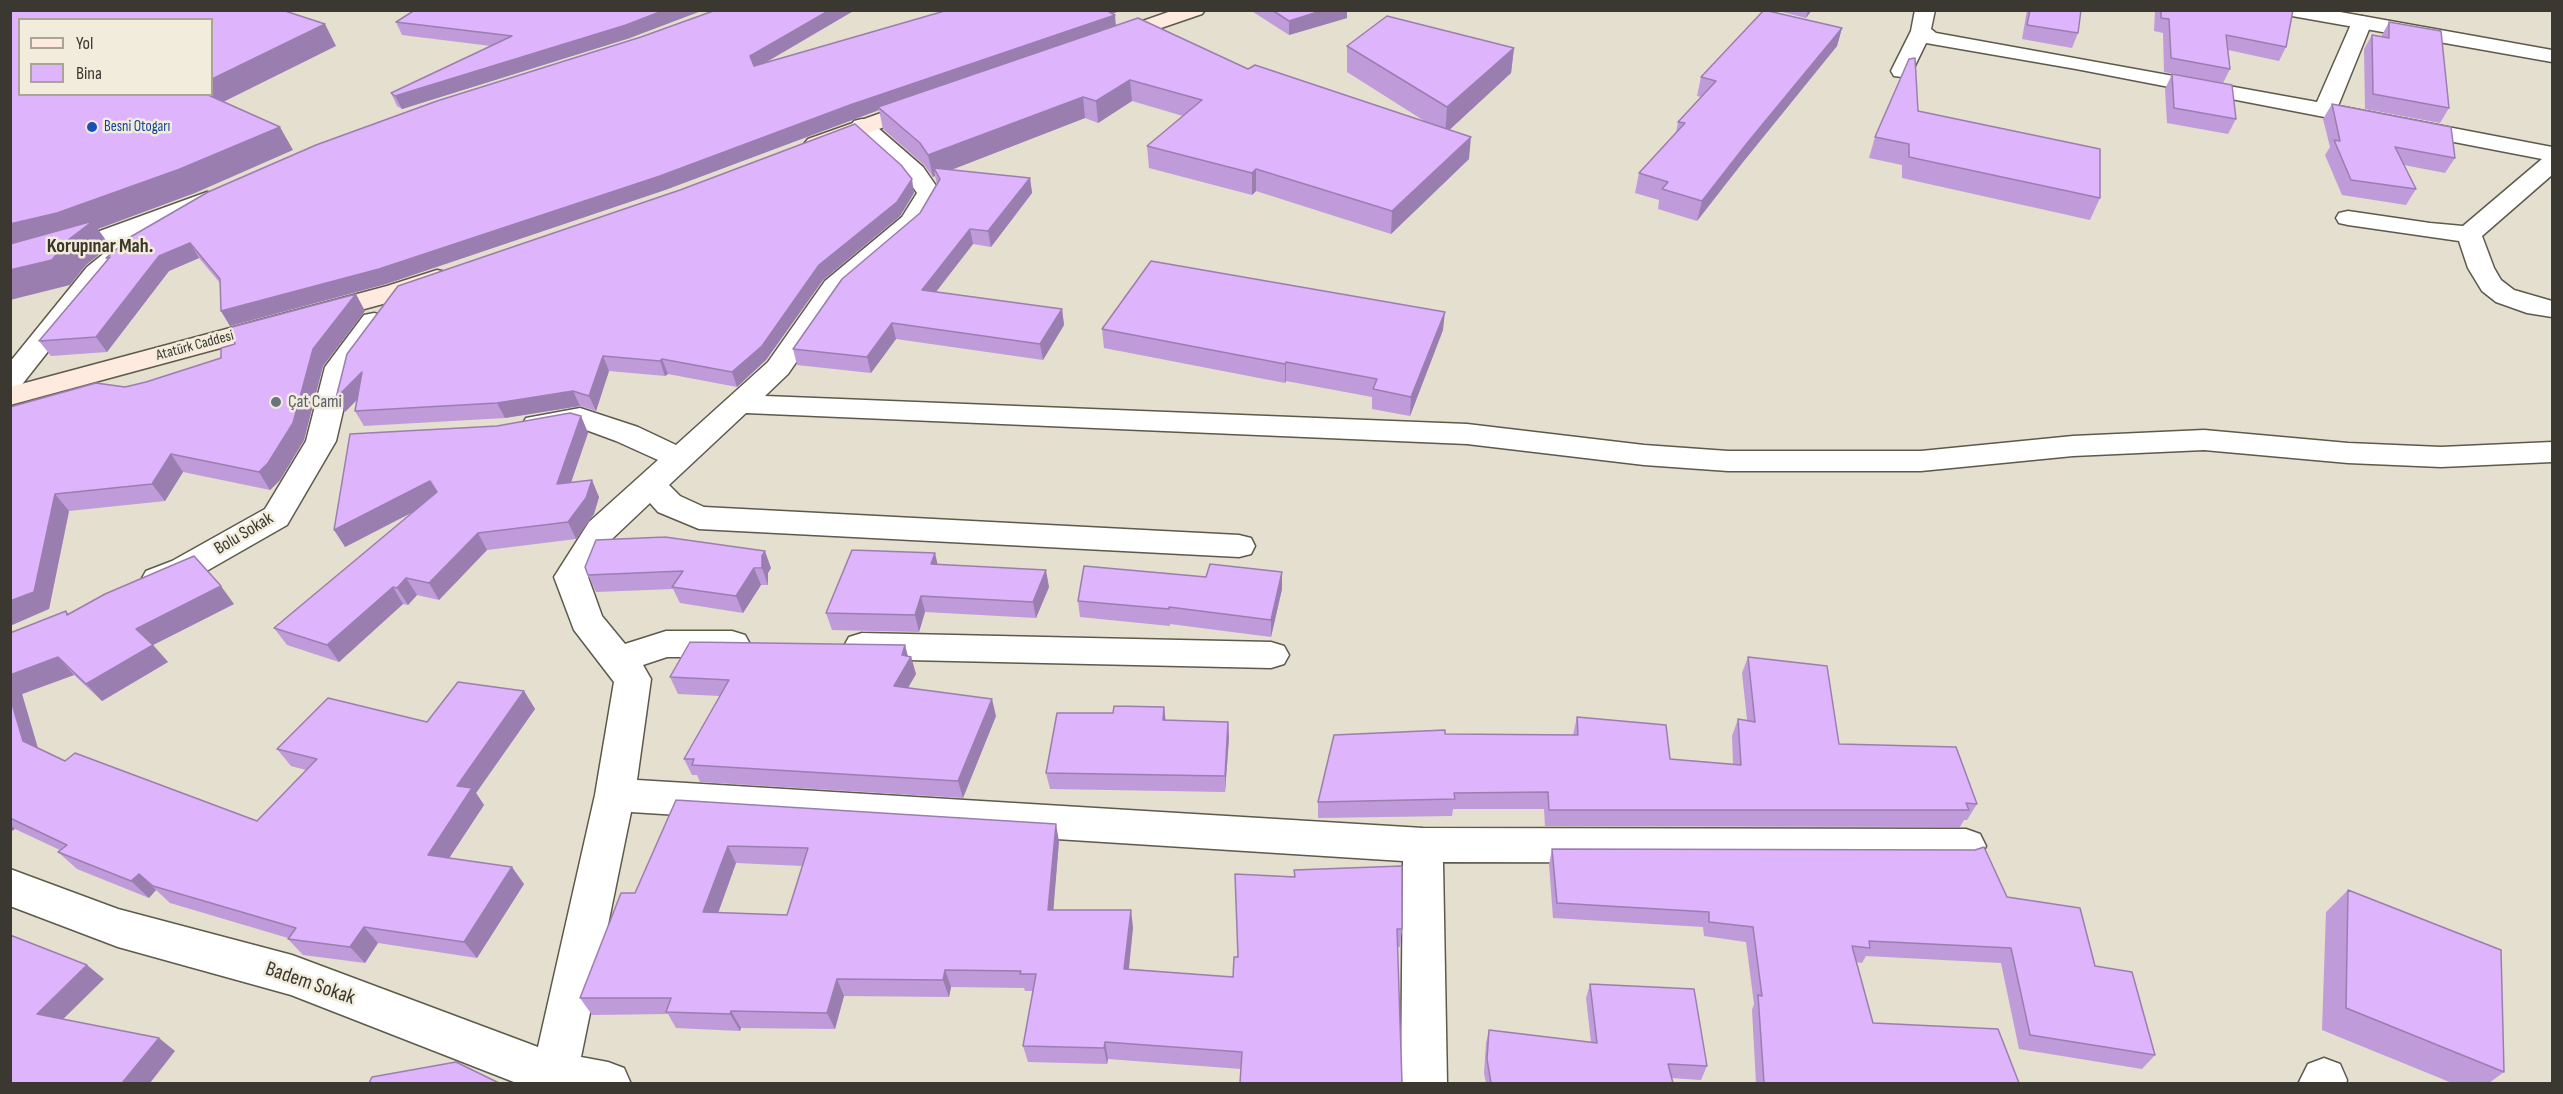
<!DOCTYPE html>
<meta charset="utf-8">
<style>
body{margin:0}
#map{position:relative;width:2563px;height:1094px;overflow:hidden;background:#e4dfce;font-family:"Sofia Sans Condensed",sans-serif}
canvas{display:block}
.frame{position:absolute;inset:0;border:12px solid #3a3831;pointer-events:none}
.legend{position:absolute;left:18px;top:18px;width:195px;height:78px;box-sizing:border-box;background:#f1ecdb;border:2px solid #a8a497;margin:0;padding:8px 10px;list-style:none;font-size:18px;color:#3a3831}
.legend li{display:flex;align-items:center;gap:12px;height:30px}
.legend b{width:30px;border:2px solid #a8a497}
</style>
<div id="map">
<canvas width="2563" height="1094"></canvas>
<div class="frame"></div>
<ul class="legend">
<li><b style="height:8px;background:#feeadf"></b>Yol</li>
<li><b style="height:16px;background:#deb4fc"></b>Bina</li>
</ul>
</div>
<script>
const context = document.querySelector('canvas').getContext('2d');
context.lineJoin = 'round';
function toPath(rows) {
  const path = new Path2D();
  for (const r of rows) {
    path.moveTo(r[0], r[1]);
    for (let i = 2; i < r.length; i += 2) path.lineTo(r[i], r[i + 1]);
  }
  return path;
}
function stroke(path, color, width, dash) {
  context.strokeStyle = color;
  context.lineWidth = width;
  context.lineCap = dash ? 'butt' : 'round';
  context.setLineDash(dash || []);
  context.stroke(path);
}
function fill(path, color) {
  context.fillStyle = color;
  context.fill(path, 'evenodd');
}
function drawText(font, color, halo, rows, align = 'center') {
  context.font = font + ' "Sofia Sans Condensed",sans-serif';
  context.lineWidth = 5;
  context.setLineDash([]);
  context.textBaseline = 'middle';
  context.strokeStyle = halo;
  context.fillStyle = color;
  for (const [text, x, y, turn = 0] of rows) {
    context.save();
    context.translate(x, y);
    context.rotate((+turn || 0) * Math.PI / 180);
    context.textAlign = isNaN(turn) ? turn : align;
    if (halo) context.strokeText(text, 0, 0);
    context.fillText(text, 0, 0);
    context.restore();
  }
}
const minor = toPath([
 [1915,10,1935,10,1931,29,1936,33,2317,102,2352,22,2355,18,2362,16,2369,18,2372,22,2338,106,2552,147,2552,175,2482,236,2494,268,2501,280,2514,290,2552,301,2552,317,2527,313,2496,302,2482,291,2468,268,2459,241,2348,225,2339,223,2336,218,2339,213,2348,211,2430,223,2463,226,2542,159,2076,69,1926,43,1910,76,1902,77,1894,76,1891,71,1911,31,1915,10],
 [862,119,870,121,923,167,941,193,921,227,844,293,788,374,765,396,1467,424,1644,445,1728,451,1921,451,2073,436,2204,430,2348,443,2441,447,2552,442,2552,462,2441,467,2348,463,2204,450,2073,456,1921,471,1728,471,1644,465,1467,444,746,413,669,485,680,496,704,507,1239,535,1251,538,1255,546,1251,554,1239,557,699,529,658,512,650,503,613,538,588,577,602,616,625,644,666,631,732,631,745,635,750,644,745,653,732,657,667,657,643,665,651,679,637,780,1423,828,1966,829,1980,834,1986,846,1980,858,1966,863,1443,862,1447,1084,1401,1084,1403,861,631,812,581,1057,608,1062,624,1068,631,1084,519,1084,291,995,118,947,10,906,10,869,118,909,292,955,538,1047,595,795,614,682,574,630,554,577,589,522,658,460,616,441,578,427,537,434,526,432,522,425,526,418,580,408,638,427,676,445,768,362,825,281,902,217,917,193,906,177,854,131,851,126,854,121,862,119],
 [207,192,216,194,219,199,216,204,93,250,10,272,10,256,75,240,207,192],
 [374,313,384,315,388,321,353,368,336,441,287,525,196,577,158,592,146,589,141,580,146,571,172,561,265,509,306,441,325,367,364,315,374,313],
 [862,633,1271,642,1284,646,1289,655,1284,664,1271,668,862,659,849,655,844,646,849,637,862,633],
 [2324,1058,2340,1064,2347,1080,2346,1084,2298,1084,2308,1064,2324,1058]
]);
const tertiary = toPath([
 [2282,10,2329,10,2552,50,2552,62,2292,16,2285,14,2282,10],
 [131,236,140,239,144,244,140,249,105,279,20,387,10,390,10,362,87,267,122,239,131,236]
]);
const secondary = toPath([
 [1174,10,1205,10,1202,14,1117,43,1110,45,1103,43,1100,39,1103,35,1174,10],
 [923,98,931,100,934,105,931,110,824,149,816,151,808,149,804,144,808,139,923,98],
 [437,270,446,272,450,278,446,284,405,298,10,405,10,387,387,286,437,270]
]);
const wall = toPath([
 [855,10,767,62,1113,14,1116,26,1248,69,1426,122,1347,72,1347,46,1514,48,1511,73,1449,130,1469,159,1391,234,1256,191,1252,195,1149,168,1147,146,1183,116,1132,101,1098,123,1085,118,951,170,1030,178,1032,193,991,247,973,244,936,292,1062,309,1064,325,1043,360,896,339,871,373,797,365,793,349,920,213,937,184,935,176,933,177,924,165,883,129,879,110,665,190,386,284,230,326,221,311,220,283,199,258,169,271,107,352,51,356,39,341,107,260,106,258],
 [1250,10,1347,10,1347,18,1289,35],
 [1774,10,1812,10,1806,18],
 [2027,10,2081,10,2078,33,2072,48,2022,39],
 [2155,10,2293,10,2286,47,2279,61,2228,50,2230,69,2223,83,2164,72,2163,33,2154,31],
 [396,22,630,38,402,109,397,106,391,93,491,46,402,35],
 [2389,22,2449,108,2440,123,2365,109,2364,49,2372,35,2381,37],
 [1842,28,1837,46,1743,162,1697,221,1658,209,1659,200,1635,193,1639,173,1676,133,1678,122,1701,97,1697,96,1701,77],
 [2172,74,2236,119,2228,134,2167,123,2165,89],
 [2332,104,2455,158,2445,173,2404,165,2416,189,2406,205,2342,195,2325,155,2330,147,2323,119],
 [1918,111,2100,198,2090,220,1902,178,1902,165,1869,158,1875,137],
 [914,193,900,216,823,280,766,360,737,387,668,374,665,376,609,371,596,411,580,406,505,418,364,426,355,411,357,400,345,412,336,398],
 [365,311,323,366,304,440,280,480,270,490,183,472,165,501,69,511,49,609,10,407,125,387,146,382],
 [1102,329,1443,330,1410,416,1372,409,1372,397,1286,381,1285,383,1104,348],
 [581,416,588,433,571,482,599,497,594,514,576,539,487,550,439,600,417,595,408,605,403,604,339,662,287,645,274,628,413,512,345,547,497,426],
 [938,565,1049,587,1036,618,925,612,919,632,832,630,826,613],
 [771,568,768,573,768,585,761,585,743,613,680,603,673,589,596,592,588,575],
 [1282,589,1271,637,1170,624,1170,626,1080,617,1078,601],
 [234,604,153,645,168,662,102,701,74,675,22,694,38,748,65,761,257,821,306,770,291,766,277,749,427,722,524,691,535,709,476,793,484,805,449,858,524,884,477,958,378,943,365,963,303,955,288,939,288,938,170,903,156,890,149,898,77,869,58,852,60,850,15,829,10,832,10,633,66,611,69,614],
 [905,645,908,657,911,657,916,674,908,688,996,716,963,798,700,782,697,775,692,775,684,759,720,696,678,694,670,677],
 [1748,657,1839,744,1977,804,1967,820,1964,820,1960,827,1545,826,1544,809,1453,809,1452,816,1318,818,1318,802,1445,734,1573,735,1577,717,1670,759,1733,764,1732,736,1738,719,1747,720,1742,673],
 [1164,707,1165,720,1228,722,1229,738,1225,792,1050,789,1046,773,1113,713],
 [676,800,1059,841,1053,910,1133,927,1129,969,1233,977,1238,957,1294,877,1294,870,1402,929,1400,947,1397,947,1241,1069,1108,1059,1107,1064,1028,1062,1023,1046,1033,991,1025,991,1024,988,951,987,949,997,844,996,835,1029,741,1028,740,1031,676,1028,668,1014,592,1015,580,998,635,893],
 [736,863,803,866,787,915,718,913],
 [1552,849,2007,897,2095,966,2155,1055,2142,1069,2019,1049,2001,963,1866,956,1862,963,1856,962,1873,1023,2019,1083,1756,1083,1752,1010,1754,1004,1746,942,1704,936,1703,927,1553,918,1549,864],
 [2348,890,2504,1072,2489,1083,2452,1083,2322,1030,2326,912],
 [1590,984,1707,1066,1701,1080,1671,1078,1673,1083,1486,1083,1484,1073,1486,1043,1489,1030,1591,1042,1586,998]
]);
const shadedWall = toPath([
 [665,10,704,10,630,38,402,109,395,96],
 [830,10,855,10,754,69,750,56],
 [1096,10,1123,10,1097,19],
 [1324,10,1347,10,1347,18,1289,35,1289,21],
 [1808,10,1812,10,1806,18],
 [1115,15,1116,28,878,107,879,110,665,190,386,284,230,326,221,311,850,105],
 [325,24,336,46,205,111,195,94,212,94,212,79],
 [1842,28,1837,46,1743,162,1697,221,1702,201,1748,142],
 [1514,48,1511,73,1445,134,1447,107],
 [1130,80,1132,101,1098,123,1096,101],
 [1083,97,1085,118,938,175,934,168,935,176,933,177,928,155],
 [280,127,293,150,195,193,98,229,110,246,86,265,70,285,10,300,10,224],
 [1471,137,1469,159,1391,234,1392,211],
 [1256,169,1256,191,1252,195,1252,173],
 [1030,178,1032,193,991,247,988,231],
 [912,179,914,193,900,216,823,280,766,360,737,387,732,372,819,265],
 [970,229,973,244,925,306,922,290],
 [190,243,199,258,169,271,107,352,96,337,159,256],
 [356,294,365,311,323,366,304,440,280,480,270,490,259,472,313,349],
 [1062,309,1064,325,1043,360,1040,344],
 [1445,312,1443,330,1410,416,1411,397],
 [892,323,896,339,871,373,867,357],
 [603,356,609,371,596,411,589,396],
 [662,359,668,374,665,376,660,361],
 [1286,362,1286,381,1285,383,1285,364],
 [362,372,370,386,345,412,336,398],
 [573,391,580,406,505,418,497,403],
 [581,416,588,433,565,500,557,484],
 [171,454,183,472,165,501,152,484],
 [592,480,599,497,594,514,576,539,568,522],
 [430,481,440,498,345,547,334,530],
 [55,494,69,511,49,609,10,626,10,601],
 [478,533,487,550,439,600,429,583],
 [765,551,771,568,768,573,768,585,762,568,762,556],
 [935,553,939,570,931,564],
 [754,568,761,585,743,613,736,596],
 [1046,570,1049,587,1036,618,1033,602],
 [1282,572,1282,589,1271,637,1271,620],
 [406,578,417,595,408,605,397,588],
 [221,586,234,604,153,645,168,662,102,701,86,684,136,629],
 [393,587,403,604,339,662,327,645],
 [921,596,925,612,919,632,915,615],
 [905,645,909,661,911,657,916,674,899,703,894,686],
 [58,657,74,675,22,694,41,759,23,741,10,697,10,675],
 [524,691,535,709,476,793,484,805,440,872,428,855,457,786],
 [992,699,996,716,963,798,958,781],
 [1164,707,1166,723,1163,720],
 [1228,722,1229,738,1225,792,1225,776],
 [10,824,15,829,10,832],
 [1056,824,1059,841,1052,927,1048,910],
 [728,846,736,863,712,930,703,912],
 [512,867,524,884,477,958,464,942],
 [139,874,156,890,149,898,131,881],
 [1131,910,1133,927,1127,986,1124,969],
 [364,927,378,943,365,963,350,947],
 [87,965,104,979,54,1028,37,1014],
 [945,970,951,987,949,997,943,980],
 [837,979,844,996,835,1029,827,1013],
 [731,1011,741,1028,740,1031,730,1014],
 [159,1038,175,1051,150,1083,122,1083],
 [1105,1042,1108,1059,1107,1064,1104,1048]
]);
const building = toPath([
 [10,10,282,10,325,24,212,79,212,20,20,20,20,94,206,94,280,127,180,169,57,213,10,224,10,10],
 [415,10,665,10,626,25,395,96,391,93,512,36,396,22,415,10],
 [716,10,830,10,750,56,754,66,948,10,1106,10,1115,15,850,105,660,176,379,269,221,311,220,279,190,243,159,256,96,337,39,341,110,257,106,258,132,236,208,192,316,145,437,101,641,37,716,10],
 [1272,10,1324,10,1289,21,1272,10],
 [1764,10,1842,28,1748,142,1702,201,1662,189,1668,182,1639,173,1685,123,1678,122,1716,81,1701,77,1764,10],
 [2030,10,2081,10,2078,33,2027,25,2030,10],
 [2161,10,2293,10,2286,47,2226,35,2230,69,2171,58,2169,19,2161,18,2161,10],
 [1387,16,1514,48,1447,107,1347,46,1387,16],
 [1138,18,1248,69,1255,65,1471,137,1392,211,1256,169,1252,173,1147,146,1202,100,1130,80,1096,101,1083,97,928,155,920,143,878,107,1138,18],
 [2389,22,2441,31,2449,108,2373,94,2372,35,2389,38,2389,22],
 [1915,58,1918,111,2100,149,2100,198,1909,157,1909,144,1875,137,1909,59,1915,58],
 [2172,74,2232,85,2236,119,2174,108,2172,74],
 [2332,104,2451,127,2455,158,2395,147,2416,189,2351,180,2334,140,2340,141,2332,104],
 [855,124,901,165,912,179,897,202,819,265,762,346,732,372,662,359,660,361,603,356,589,396,573,391,497,403,355,411,362,372,336,398,347,354,398,286,680,190,855,124],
 [934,168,1030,178,988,231,970,229,922,290,1062,309,1040,344,892,323,867,357,793,349,842,279,920,213,940,179,934,168],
 [93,221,68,240,52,260,10,270,10,244,93,221],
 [1151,261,1445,312,1411,397,1373,389,1377,379,1286,362,1285,364,1102,329,1151,261],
 [356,294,313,349,293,423,268,463,259,472,171,454,152,484,55,494,34,592,10,601,10,407,96,383,125,387,146,382,221,358,221,348,235,344,232,327,356,294],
 [570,413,581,416,557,484,592,480,586,498,568,522,478,533,429,583,406,578,397,588,393,587,327,645,274,628,437,492,430,481,334,530,350,434,497,426,570,413],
 [665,537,765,551,762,556,762,568,754,568,736,596,672,587,683,571,588,575,585,567,596,540,665,537],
 [852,550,935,553,931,564,1046,570,1033,602,921,596,915,615,826,613,852,550],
 [194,556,221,586,136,629,153,645,86,684,58,657,10,675,10,633,66,611,67,615,105,594,194,556],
 [1210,564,1282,572,1271,620,1169,607,1169,609,1078,601,1084,566,1206,577,1210,564],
 [690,642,905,645,902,655,911,657,894,686,992,699,958,781,692,765,694,759,684,759,729,680,670,677,690,642],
 [1748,657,1827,666,1839,744,1956,747,1977,804,1966,803,1969,810,1549,810,1548,792,1454,793,1455,799,1318,802,1334,735,1445,730,1445,734,1578,735,1577,717,1666,725,1670,759,1741,765,1738,719,1755,722,1748,657],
 [458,682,524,691,457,786,472,788,428,855,512,867,464,942,364,927,350,947,288,939,296,928,153,886,139,874,131,881,58,852,67,845,10,818,10,697,23,741,65,761,75,753,257,821,317,759,277,749,328,698,427,722,458,682],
 [1114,706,1164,707,1163,720,1228,722,1225,776,1046,773,1057,713,1113,713,1114,706],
 [676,800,1056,824,1048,910,1131,910,1124,969,1233,977,1234,957,1238,957,1235,874,1295,877,1294,870,1402,866,1402,929,1397,929,1402,1083,1240,1083,1242,1052,1105,1042,1104,1048,1023,1046,1036,974,1020,974,1021,971,945,970,943,980,837,979,827,1013,731,1011,730,1014,666,1012,671,998,580,998,621,893,635,893,676,800],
 [728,846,808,848,787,915,703,912,728,846],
 [1984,847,2007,897,2080,908,2095,966,2132,972,2155,1055,2030,1035,2011,948,1869,941,1870,948,1852,946,1873,1023,1998,1029,2019,1083,1764,1083,1758,995,1762,996,1753,927,1709,922,1709,912,1557,903,1552,849,1975,850,1984,847],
 [2348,890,2501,950,2504,1072,2346,1008,2348,890],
 [10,935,87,965,37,1014,159,1038,122,1083,10,1083,10,935],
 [1590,984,1694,989,1707,1066,1668,1064,1673,1083,1491,1083,1487,1059,1489,1030,1597,1043,1590,984],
 [456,1062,499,1083,369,1083,372,1077,456,1062]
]);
const markers = [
 [92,127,6,"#1a4fb4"],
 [276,402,6,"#6b7280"]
];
const farTransitnames = [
 ["Besni Otogarı",104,127]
];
const farStreetnames = [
 ["Atatürk Caddesi",195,346,-15]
];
const worshipNames = [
 ["Çat Cami",288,402]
];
const streetNames = [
 ["Bolu Sokak",244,534,-31]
];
const farDistrictnames = [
 ["Korupınar Mah.",100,247]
];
const nearStreetnames = [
 ["Badem Sokak",310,984,19]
];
stroke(minor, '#5d594b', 3);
stroke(tertiary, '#5d594b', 3);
stroke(secondary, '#5d594b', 3);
fill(minor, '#fff');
fill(tertiary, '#fff');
fill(secondary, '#feeadf');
fill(wall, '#bf9bd9');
fill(shadedWall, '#9b7eb0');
fill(building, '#deb4fc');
stroke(building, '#9b7eb0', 1.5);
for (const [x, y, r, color] of markers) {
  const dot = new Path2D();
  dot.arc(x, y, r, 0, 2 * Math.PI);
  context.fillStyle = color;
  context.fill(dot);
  stroke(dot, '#f1ecdb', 2);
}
drawText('15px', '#164399', '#f1ecdb', farTransitnames, 'left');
drawText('15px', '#3a3831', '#f1ecdb', farStreetnames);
drawText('18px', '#5b616d', '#f1ecdb', worshipNames, 'left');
drawText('18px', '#3a3831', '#f1ecdb', streetNames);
drawText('bold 20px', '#3b3629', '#f1ecdb', farDistrictnames);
drawText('21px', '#3a3831', '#f1ecdb', nearStreetnames);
</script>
